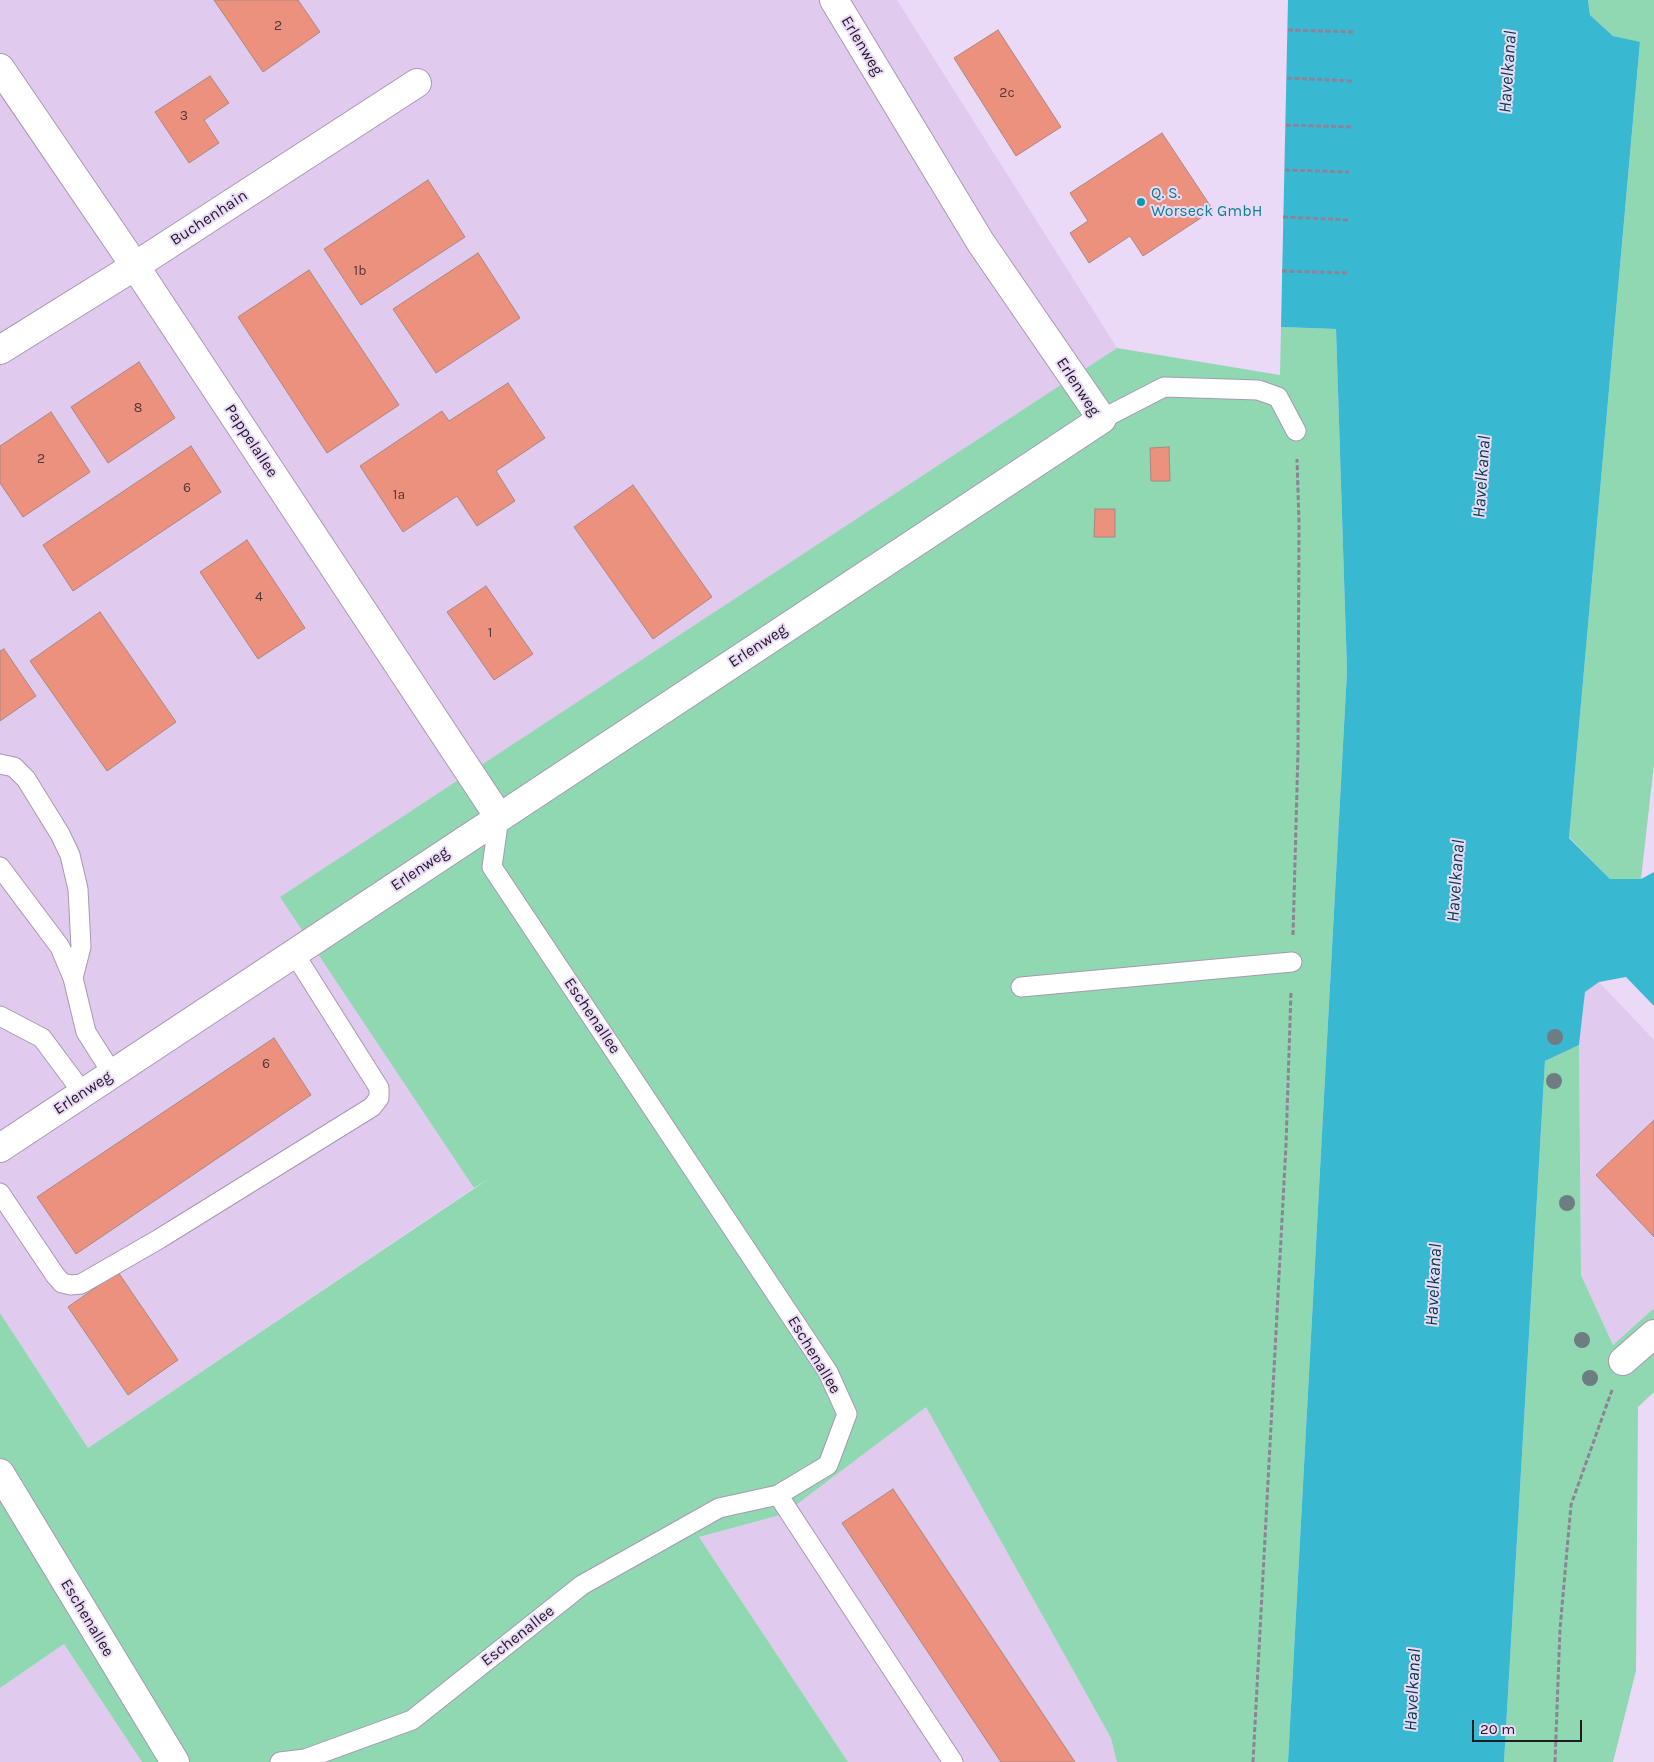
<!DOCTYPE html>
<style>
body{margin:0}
#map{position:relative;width:1654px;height:1762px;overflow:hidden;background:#ead9f7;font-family:Karla,sans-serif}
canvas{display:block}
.scale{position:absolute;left:1472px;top:1720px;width:110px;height:22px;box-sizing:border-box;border:2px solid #201a24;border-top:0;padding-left:6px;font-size:15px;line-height:18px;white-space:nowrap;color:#201a24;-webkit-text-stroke:4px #ead9f7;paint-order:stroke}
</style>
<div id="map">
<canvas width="1654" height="1762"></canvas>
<div class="scale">20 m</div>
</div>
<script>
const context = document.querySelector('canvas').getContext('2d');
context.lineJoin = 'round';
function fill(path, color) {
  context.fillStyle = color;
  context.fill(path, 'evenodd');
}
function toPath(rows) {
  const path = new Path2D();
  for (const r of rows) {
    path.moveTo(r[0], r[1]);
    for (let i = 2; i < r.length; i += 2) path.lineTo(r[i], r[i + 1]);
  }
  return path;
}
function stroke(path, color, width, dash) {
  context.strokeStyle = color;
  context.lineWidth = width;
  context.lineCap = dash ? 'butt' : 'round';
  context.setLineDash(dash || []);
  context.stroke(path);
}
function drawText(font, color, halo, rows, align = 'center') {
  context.font = font + ' Karla,sans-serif';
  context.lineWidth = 4;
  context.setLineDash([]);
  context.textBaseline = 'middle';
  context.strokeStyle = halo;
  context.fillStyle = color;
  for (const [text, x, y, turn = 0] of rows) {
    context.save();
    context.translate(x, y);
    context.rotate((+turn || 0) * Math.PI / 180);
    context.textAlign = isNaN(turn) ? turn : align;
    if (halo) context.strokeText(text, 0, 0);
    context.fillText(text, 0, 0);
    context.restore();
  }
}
const built = toPath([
 [0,0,897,0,1117,348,281,897,474,1188,88,1448,0,1313],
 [1599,982,1654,1040,1654,1308,1613,1345,1581,1275,1579,1045,1585,992],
 [926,1406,1111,1738,1117,1762,848,1762,699,1537,784,1514],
 [64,1644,142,1762,0,1762,0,1688]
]);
const green = toPath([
 [1588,0,1654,0,1654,764,1641,879,1610,879,1569,837,1640,43,1613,36,1590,15],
 [1281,327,1336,329,1347,671,1288,1762,1117,1762,1111,1738,926,1407,784,1514,699,1537,848,1762,142,1762,64,1644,0,1688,0,1313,88,1448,493,1176,474,1188,280,897,1117,348,1280,375],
 [1579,1045,1581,1275,1613,1345,1654,1308,1654,1392,1638,1407,1636,1671,1613,1762,1504,1762,1545,1061]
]);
const water = toPath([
 [1288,0,1588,0,1590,15,1613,36,1640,42,1569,838,1610,879,1641,879,1654,872,1654,1006,1626,977,1599,982,1585,992,1579,1045,1545,1061,1504,1762,1288,1762,1347,671,1336,329,1281,327]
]);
const building = toPath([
 [214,0,298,0,320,32,263,72,214,0],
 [998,30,1061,127,1016,156,954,58,998,30],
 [210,76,229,103,204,120,219,143,189,163,155,112,210,76],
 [1162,133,1213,210,1143,256,1130,236,1089,263,1070,233,1088,221,1070,193,1162,133],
 [428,180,465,237,361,305,324,249,428,180],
 [478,253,520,318,436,373,393,309,478,253],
 [309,270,399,405,327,453,238,317,309,270],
 [139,362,175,418,108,463,71,407,139,362],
 [508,383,545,438,496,471,515,501,477,526,457,496,403,532,360,466,442,411,449,421,508,383],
 [51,412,90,472,23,517,0,483,0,446,51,412],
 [191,446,221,492,73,591,43,545,191,446],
 [1169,447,1170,481,1151,481,1150,448,1169,447],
 [633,485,712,597,653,639,574,527,633,485],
 [1095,509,1115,509,1115,537,1094,537,1095,509],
 [247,540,305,628,258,659,200,572,247,540],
 [486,586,533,654,494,680,447,612,486,586],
 [100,612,176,722,107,771,30,661,100,612],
 [4,649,36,696,0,721,0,651,4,649],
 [274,1038,311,1095,76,1254,37,1197,274,1038],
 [1654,1120,1654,1237,1596,1175,1654,1120],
 [118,1272,178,1360,128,1395,68,1307,118,1272],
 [893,1489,1075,1762,1001,1762,842,1523,893,1489]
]);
const path = toPath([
 [1288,30,1355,32],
 [1287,78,1353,81],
 [1286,125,1352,127],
 [1285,170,1349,172],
 [1283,217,1349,220],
 [1282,271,1348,273],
 [1293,935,1298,752,1299,523,1297,459],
 [1253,1762,1286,1145,1291,991],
 [1555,1762,1560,1629,1571,1505,1612,1390]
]);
const lane = toPath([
 [1102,419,1164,387,1258,390,1278,397,1296,431],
 [0,764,14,767,26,779,60,834,70,855,78,889,81,947,73,978],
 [0,867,60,947,73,978,86,1032,112,1073],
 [1021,987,1292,962],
 [0,1016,42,1038,83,1093],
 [0,1193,55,1275,62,1283,71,1285,81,1284,159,1239,372,1107,379,1098,379,1088,294,953],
 [778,1495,953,1762],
 [280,1762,305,1759,412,1720,582,1585,719,1508,778,1495,828,1465,847,1414,828,1372,492,867,499,817]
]);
const street = toPath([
 [0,68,135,266,499,817],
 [0,350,135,266,417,83],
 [0,1148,1102,419,981,243,834,0],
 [1623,1361,1654,1334],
 [0,1473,175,1762]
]);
const trees = [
 [1555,1037],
 [1554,1081],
 [1567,1203],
 [1582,1340],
 [1590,1378]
];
const markers = [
 [1141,202,5,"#0f9aa8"]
];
const numberNames = [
 ["2",278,26],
 ["2c",1007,93],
 ["3",184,116],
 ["1b",360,271],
 ["8",138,408],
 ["2",41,459],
 ["6",187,488],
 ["1a",399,495],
 ["4",259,597],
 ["1",490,633],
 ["6",266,1064]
];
const streetNames = [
 ["Erlenweg",862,46,59],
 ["Buchenhain",209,218,-33],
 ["Erlenweg",1078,387,57],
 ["Pappelallee",251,441,57],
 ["Erlenweg",758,646,-33],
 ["Erlenweg",420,869,-34],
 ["Eschenallee",592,1016,56],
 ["Erlenweg",83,1093,-33],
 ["Eschenallee",814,1355,59],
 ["Eschenallee",87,1618,59],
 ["Eschenallee",518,1636,-38]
];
const cultureNames = [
 ["Q. S.",1151,193],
 ["Worseck GmbH",1151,211]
];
const waterNames = [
 ["Havelkanal",1508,72,-86],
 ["Havelkanal",1482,477,-86],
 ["Havelkanal",1456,881,-86],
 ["Havelkanal",1434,1285,-87],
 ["Havelkanal",1413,1690,-87]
];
fill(built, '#e0cbef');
fill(green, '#8fd8b1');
fill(water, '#39b8d2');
fill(building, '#eb917e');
stroke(building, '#aa8880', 1);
stroke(lane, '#a898b4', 21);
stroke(street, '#a898b4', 30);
stroke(path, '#8e8297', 3, [5, 2.5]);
stroke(lane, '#fff', 19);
stroke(street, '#fff', 28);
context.fillStyle = '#6e7d81';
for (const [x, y] of trees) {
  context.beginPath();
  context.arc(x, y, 8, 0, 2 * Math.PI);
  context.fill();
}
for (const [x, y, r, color] of markers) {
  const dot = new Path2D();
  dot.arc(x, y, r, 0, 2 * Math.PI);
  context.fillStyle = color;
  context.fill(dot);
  stroke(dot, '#ead9f7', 2);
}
drawText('14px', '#53383a', null, numberNames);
drawText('16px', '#201a24', '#ead9f7', streetNames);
drawText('16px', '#0d838f', '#ead9f7', cultureNames, 'left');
drawText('italic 18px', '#023c47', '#ead9f7', waterNames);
</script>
